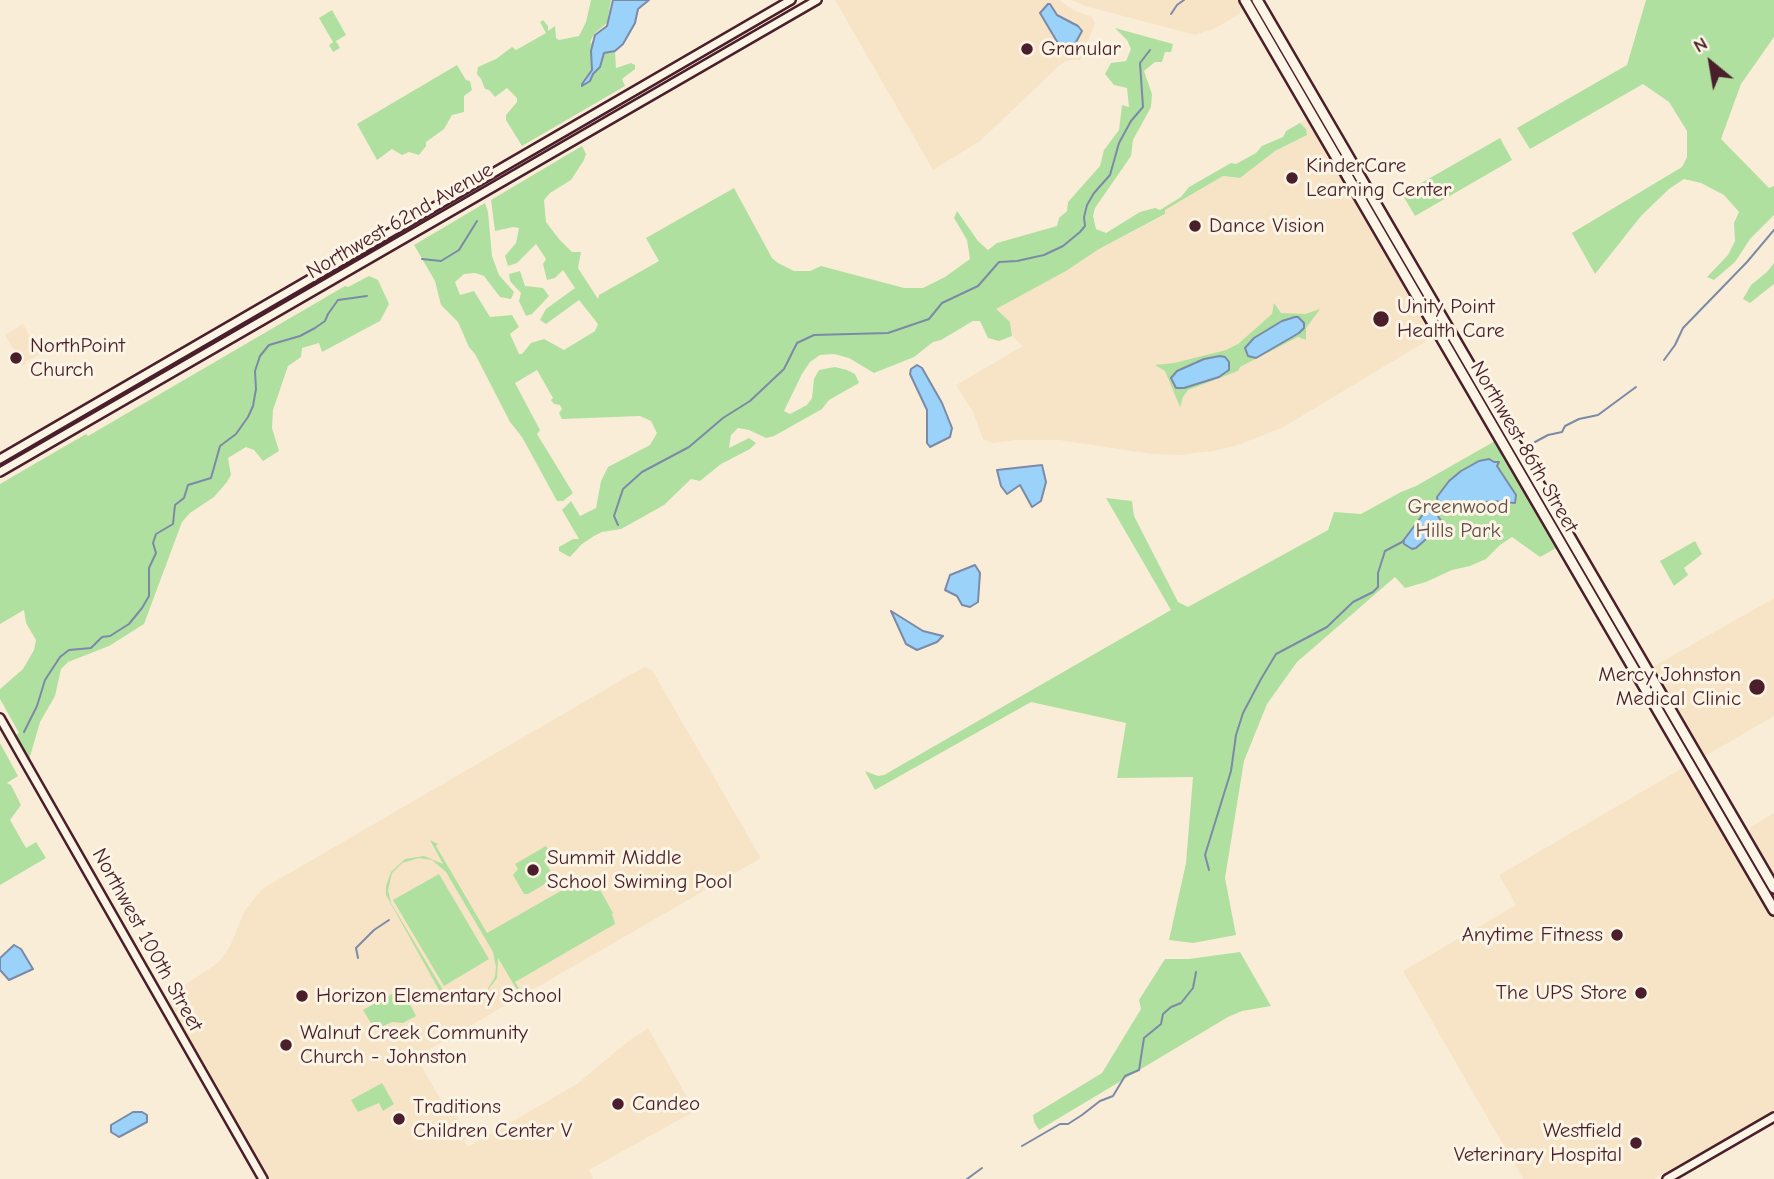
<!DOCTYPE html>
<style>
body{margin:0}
#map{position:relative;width:1774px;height:1179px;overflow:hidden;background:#faedd7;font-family:"Comic Neue",sans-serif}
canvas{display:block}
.north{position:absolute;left:1676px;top:28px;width:70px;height:70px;-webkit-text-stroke:5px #fcf5e5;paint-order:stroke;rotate:330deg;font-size:19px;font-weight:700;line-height:28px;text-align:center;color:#4a1f2b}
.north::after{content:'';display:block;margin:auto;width:24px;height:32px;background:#4a1f2b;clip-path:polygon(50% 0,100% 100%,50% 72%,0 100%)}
</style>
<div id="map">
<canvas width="1774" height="1179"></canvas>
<div class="north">N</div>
</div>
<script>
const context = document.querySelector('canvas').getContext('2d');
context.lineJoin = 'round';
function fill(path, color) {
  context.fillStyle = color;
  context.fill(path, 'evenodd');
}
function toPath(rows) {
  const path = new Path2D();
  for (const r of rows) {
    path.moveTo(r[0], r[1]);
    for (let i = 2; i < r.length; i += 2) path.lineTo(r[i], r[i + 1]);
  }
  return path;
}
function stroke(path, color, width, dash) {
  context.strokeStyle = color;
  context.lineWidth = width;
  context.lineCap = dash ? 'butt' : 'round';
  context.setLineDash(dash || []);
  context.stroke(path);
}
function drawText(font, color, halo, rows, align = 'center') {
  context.font = font + ' "Comic Neue",sans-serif';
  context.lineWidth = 6;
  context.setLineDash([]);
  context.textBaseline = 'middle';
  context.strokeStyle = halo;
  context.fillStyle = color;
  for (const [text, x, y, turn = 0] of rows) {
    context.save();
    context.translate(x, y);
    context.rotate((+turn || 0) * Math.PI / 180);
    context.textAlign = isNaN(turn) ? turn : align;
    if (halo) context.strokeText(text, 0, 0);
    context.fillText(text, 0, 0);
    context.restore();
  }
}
const built = toPath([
 [835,0,1059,0,1073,10,1092,17,1095,23,1081,60,1069,60,1060,65,980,141,933,170],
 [1071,0,1242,0,1244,6,1239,14,1214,29,1195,35,1085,6],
 [1309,118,1431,329,1429,338,1425,342,1282,428,1235,446,1213,451,1179,455,1152,454,1059,440,1017,440,993,443,983,439,973,412,956,385,1023,346,1012,336,1010,322,995,309,1066,271,1099,249,1165,215,1165,210,1223,176,1240,178,1275,151,1307,135,1306,129,1300,123],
 [23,324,40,354,25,362,26,364,23,366,5,335],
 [1774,598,1774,716,1702,758,1649,669],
 [644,667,652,670,761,858,416,1057,445,1107,450,1104,466,1132,470,1130,473,1135,464,1140,468,1147,577,1084,627,1042,648,1028,695,1111,589,1170,593,1179,267,1179,173,1011,169,999,172,993,218,963,230,946,245,910,262,889],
 [1686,766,1774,917,1774,1111,1654,1179,1523,1179,1403,971,1516,905,1499,875],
 [1774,813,1774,881,1748,834,1751,827]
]);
const green = toPath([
 [591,0,611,0,607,23,595,33,591,40,590,44,593,41,592,70,582,83,597,70,601,62,602,54,613,50,615,51,616,68,631,63,635,65,635,69,622,79,625,86,522,146,506,120,506,115,517,102,517,98,507,88,495,97,489,90,485,89,481,79,477,74,478,67,496,59,512,47,516,50,546,33,540,22,543,20,548,26,548,31,555,26,556,38,559,40,579,36,586,22],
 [1646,0,1774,0,1774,37,1741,84,1721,139,1769,188,1774,186,1774,215,1750,239,1735,262,1714,280,1707,277,1728,255,1735,241,1734,223,1739,212,1724,195,1701,183,1684,179,1669,189,1641,216,1595,274,1572,233,1682,167,1687,157,1687,131,1669,102,1643,84,1530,149,1517,128,1627,65],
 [332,10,346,35,336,41,340,48,333,52,329,45,333,42,319,18],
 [1115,28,1173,44,1171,52,1165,52,1162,62,1155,62,1144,71,1152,94,1151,107,1133,140,1131,156,1095,208,1093,216,1096,229,1106,233,1140,212,1155,208,1160,210,1181,197,1189,187,1231,163,1236,164,1256,153,1262,146,1283,137,1286,131,1300,123,1306,129,1307,135,1275,151,1240,178,1223,176,1165,210,1165,214,1099,249,1066,271,996,309,1010,322,1012,336,999,341,988,338,980,321,973,321,941,340,933,342,914,357,874,373,849,358,834,354,820,355,810,362,802,374,784,411,790,414,807,405,812,398,814,379,819,370,835,367,847,370,855,374,859,383,829,400,822,409,774,436,766,438,749,430,738,428,731,435,729,448,749,438,756,443,750,449,721,464,700,481,691,479,664,505,632,523,621,529,602,532,594,536,582,544,570,557,559,551,559,547,573,539,579,539,562,510,571,501,580,516,596,508,601,481,608,467,650,445,657,433,651,421,640,416,562,419,559,413,562,409,560,405,554,404,551,400,553,398,537,370,515,383,540,430,537,434,573,493,563,501,557,501,522,437,510,422,475,354,469,347,458,322,441,305,435,281,414,245,485,203,488,212,492,256,499,275,514,292,511,299,500,297,484,276,475,273,464,274,455,282,460,295,474,291,490,317,512,315,519,327,510,334,519,354,522,354,531,343,544,339,564,350,595,331,598,324,579,300,546,324,540,320,546,309,575,288,563,270,555,278,547,280,543,264,546,259,536,244,517,263,508,266,505,256,516,243,519,228,513,227,495,231,491,200,582,146,586,154,584,160,571,180,550,193,544,200,546,222,559,239,572,252,581,252,578,268,598,299,599,295,659,261,646,238,734,188,772,258,778,263,794,271,810,271,821,266,904,288,923,288,945,277,970,259,967,240,954,218,957,211,978,241,988,250,997,243,1057,226,1059,218,1067,211,1068,202,1100,166,1104,150,1119,130,1122,105,1129,107,1127,88,1114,85,1105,74,1111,63,1126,61,1131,49,1127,40],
 [457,65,466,80,470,81,472,90,464,96,464,112,452,115,444,129,426,142,426,146,419,155,409,152,402,155,392,149,377,160,357,124],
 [1500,138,1512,160,1415,216,1402,194],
 [1774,263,1774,284,1750,303,1743,299,1751,285,1767,272],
 [520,271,525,286,543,288,549,296,532,314,526,316,519,301,521,293,510,281,509,274],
 [369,276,378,280,389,304,380,321,322,352,319,343,302,348,301,357,288,366,273,410,272,428,279,451,263,461,254,450,246,447,228,458,231,475,227,482,214,497,190,513,182,522,144,624,109,646,68,662,61,669,55,696,40,722,29,760,14,736,19,733,0,699,0,689,23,669,34,650,36,640,26,623,24,610,0,624,0,484,86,434,88,436,345,286,348,287],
 [1274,303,1281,313,1305,314,1320,309,1306,328,1306,340,1298,337,1240,367,1238,371,1188,390,1183,397,1180,407,1165,371,1155,365,1174,363,1226,350,1238,344,1272,314],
 [1282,321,1304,328,1299,333,1256,358,1254,338],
 [1197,361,1229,370,1219,377,1177,371],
 [1495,441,1558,547,1540,557,1512,537,1500,545,1486,559,1470,566,1452,570,1426,582,1405,588,1395,577,1297,662,1267,704,1244,761,1225,878,1236,935,1193,943,1169,940,1186,863,1193,777,1117,778,1126,723,1031,702,875,790,865,771,878,776,884,775,1171,610,1106,498,1132,501,1134,516,1178,602,1188,607,1328,530,1334,512,1361,514,1401,492,1416,486],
 [1695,541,1702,554,1684,568,1688,575,1674,586,1660,561],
 [0,743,18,776,7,783,11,785,21,805,10,820,26,848,36,842,46,858,0,885],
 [430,840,438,844,436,846,487,933,566,888,577,887,593,877,613,913,612,914,615,924,515,982,519,988,517,990,498,958,497,978,485,994,471,1000,451,998,439,990,386,895,386,886,391,872,405,859,424,856,443,864],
 [419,858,432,860,446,872,493,952,496,967,495,977,487,990,477,996,459,998,443,990,391,903,388,890,392,873,402,863],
 [546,846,552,856,544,861,555,878,528,894,524,894,513,875,518,869,515,864],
 [439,874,489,959,444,986,393,900],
 [1240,952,1271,1006,1242,1011,1228,1017,1039,1130,1034,1122,1033,1115,1102,1073,1141,1009,1139,1000,1165,959,1189,959],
 [402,988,416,1016,403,1023,392,1022,375,1030,363,1010],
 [382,1083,394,1104,383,1111,379,1103,358,1112,351,1100]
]);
const water = toPath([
 [613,0,649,0,638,9,635,23,623,44,615,51,604,53,600,67,593,74,590,81,582,86,582,84,592,70,591,51,595,35,607,26,613,0],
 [1048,4,1050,4,1057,15,1078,26,1082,31,1069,55,1065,55,1040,13,1048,4],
 [1295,317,1298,317,1304,323,1304,328,1299,333,1256,358,1248,356,1245,348,1254,338,1282,321,1295,317],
 [1220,356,1225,357,1229,362,1229,370,1226,372,1219,377,1184,388,1176,388,1171,378,1177,371,1204,359,1220,356],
 [917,365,922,368,942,403,952,428,950,437,930,447,927,443,927,410,910,374,911,369,917,365],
 [1489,459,1494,462,1499,462,1497,466,1516,495,1515,503,1491,501,1462,508,1438,504,1437,497,1449,481,1461,471,1479,461,1489,459],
 [1042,465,1046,482,1041,501,1032,507,1020,485,1007,494,1001,486,997,470,1042,465],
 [1436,506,1436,513,1443,524,1416,548,1412,549,1404,544,1403,541,1424,513,1429,507,1436,506],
 [975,565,980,573,978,602,970,607,962,605,957,596,945,590,950,575,975,565],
 [891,611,923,631,943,636,937,642,917,650,906,644,891,611],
 [14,945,21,949,33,969,9,980,0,970,0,958,14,945],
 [133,1112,142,1112,147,1115,147,1122,119,1137,111,1132,111,1125,133,1112]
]);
const stream = toPath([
 [1171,14,1177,5,1184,0],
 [422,259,441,261,459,250,477,221],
 [1664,360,1675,345,1683,328,1747,262,1774,230],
 [1535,442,1548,435,1562,432,1565,426,1579,419,1598,415,1636,387],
 [618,525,614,516,623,489,642,472,689,447,723,418,750,401,784,369,797,343,814,335,888,333,929,319,942,303,978,286,999,262,1017,261,1044,255,1063,246,1080,232,1085,226,1084,217,1087,205,1094,193,1110,175,1119,143,1131,121,1143,107,1140,63,1150,50],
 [24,732,37,706,45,680,60,657,69,650,91,648,102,637,110,636,129,624,142,608,149,596,149,568,156,553,153,543,156,534,173,524,175,505,184,498,188,485,211,478,220,446,236,434,248,417,253,406,256,389,255,371,260,356,269,345,300,336,315,328,325,321,328,314,338,300,367,296],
 [1209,870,1205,855,1231,771,1236,735,1243,713,1261,679,1276,654,1327,627,1353,602,1373,592,1378,587,1378,573,1385,551,1404,541],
 [358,958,356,948,374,930,389,920],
 [1022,1146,1060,1124,1068,1124,1082,1115,1100,1101,1113,1096,1125,1076,1139,1070,1144,1038,1161,1024,1163,1014,1171,1007,1181,1003,1193,988,1196,972],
 [967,1179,982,1168]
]);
const minor = toPath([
 [0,459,791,0],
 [0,472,817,0],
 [0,718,263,1179],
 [1667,1179,1774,1117]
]);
const major = toPath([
 [1245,0,1774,910],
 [1257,0,1774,888]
]);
const markers = [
 [1027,49,7,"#4a1f2b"],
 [1292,178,7,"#4a1f2b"],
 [1195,226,7,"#4a1f2b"],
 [1381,319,9,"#4a1f2b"],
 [16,358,7,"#4a1f2b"],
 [1757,687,9,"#4a1f2b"],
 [533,870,7,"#4a1f2b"],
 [1617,935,7,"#4a1f2b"],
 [1641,993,7,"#4a1f2b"],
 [302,996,7,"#4a1f2b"],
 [286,1045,7,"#4a1f2b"],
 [618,1104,7,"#4a1f2b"],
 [399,1119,7,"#4a1f2b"],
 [1636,1143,7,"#4a1f2b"]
];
const poiNames = [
 ["Granular",1041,49],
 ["KinderCare",1306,166],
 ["Learning Center",1306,190],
 ["Dance Vision",1209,226],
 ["Unity Point",1397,307],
 ["Health Care",1397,331],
 ["NorthPoint",30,346],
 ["Church",30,370],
 ["Mercy Johnston",1741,675,"right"],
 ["Medical Clinic",1741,699,"right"],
 ["Summit Middle",547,858],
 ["School Swiming Pool",547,882],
 ["Anytime Fitness",1603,935,"right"],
 ["The UPS Store",1627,993,"right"],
 ["Horizon Elementary School",316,996],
 ["Walnut Creek Community",300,1033],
 ["Church - Johnston",300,1057],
 ["Candeo",632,1104],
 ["Traditions",413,1107],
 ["Children Center V",413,1131],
 ["Westfield",1622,1131,"right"],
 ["Veterinary Hospital",1622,1155,"right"]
];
const streetNames = [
 ["Northwest 62nd Avenue",400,221,-30],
 ["Northwest 86th Street",1524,447,60],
 ["Northwest 100th Street",147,940,61]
];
const parkNames = [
 ["Greenwood",1458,507],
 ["Hills Park",1458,531]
];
fill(built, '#f7e4c7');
fill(green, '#b0e0a0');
fill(water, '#9bd2fa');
stroke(water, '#7b8aa7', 2);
stroke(stream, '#7b8aa7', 2);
stroke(minor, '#4a1f2b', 12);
stroke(major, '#4a1f2b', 14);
stroke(minor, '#fcf5e5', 7);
stroke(major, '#fcf5e5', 9);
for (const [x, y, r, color] of markers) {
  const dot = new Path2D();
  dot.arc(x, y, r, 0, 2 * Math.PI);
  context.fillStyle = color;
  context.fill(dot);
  stroke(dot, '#fcf5e5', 2.5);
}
drawText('21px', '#4a1f2b', '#fcf5e5', poiNames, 'left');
drawText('21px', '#4a1f2b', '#fcf5e5', streetNames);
drawText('21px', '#644f48', '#fcf5e5', parkNames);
</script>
